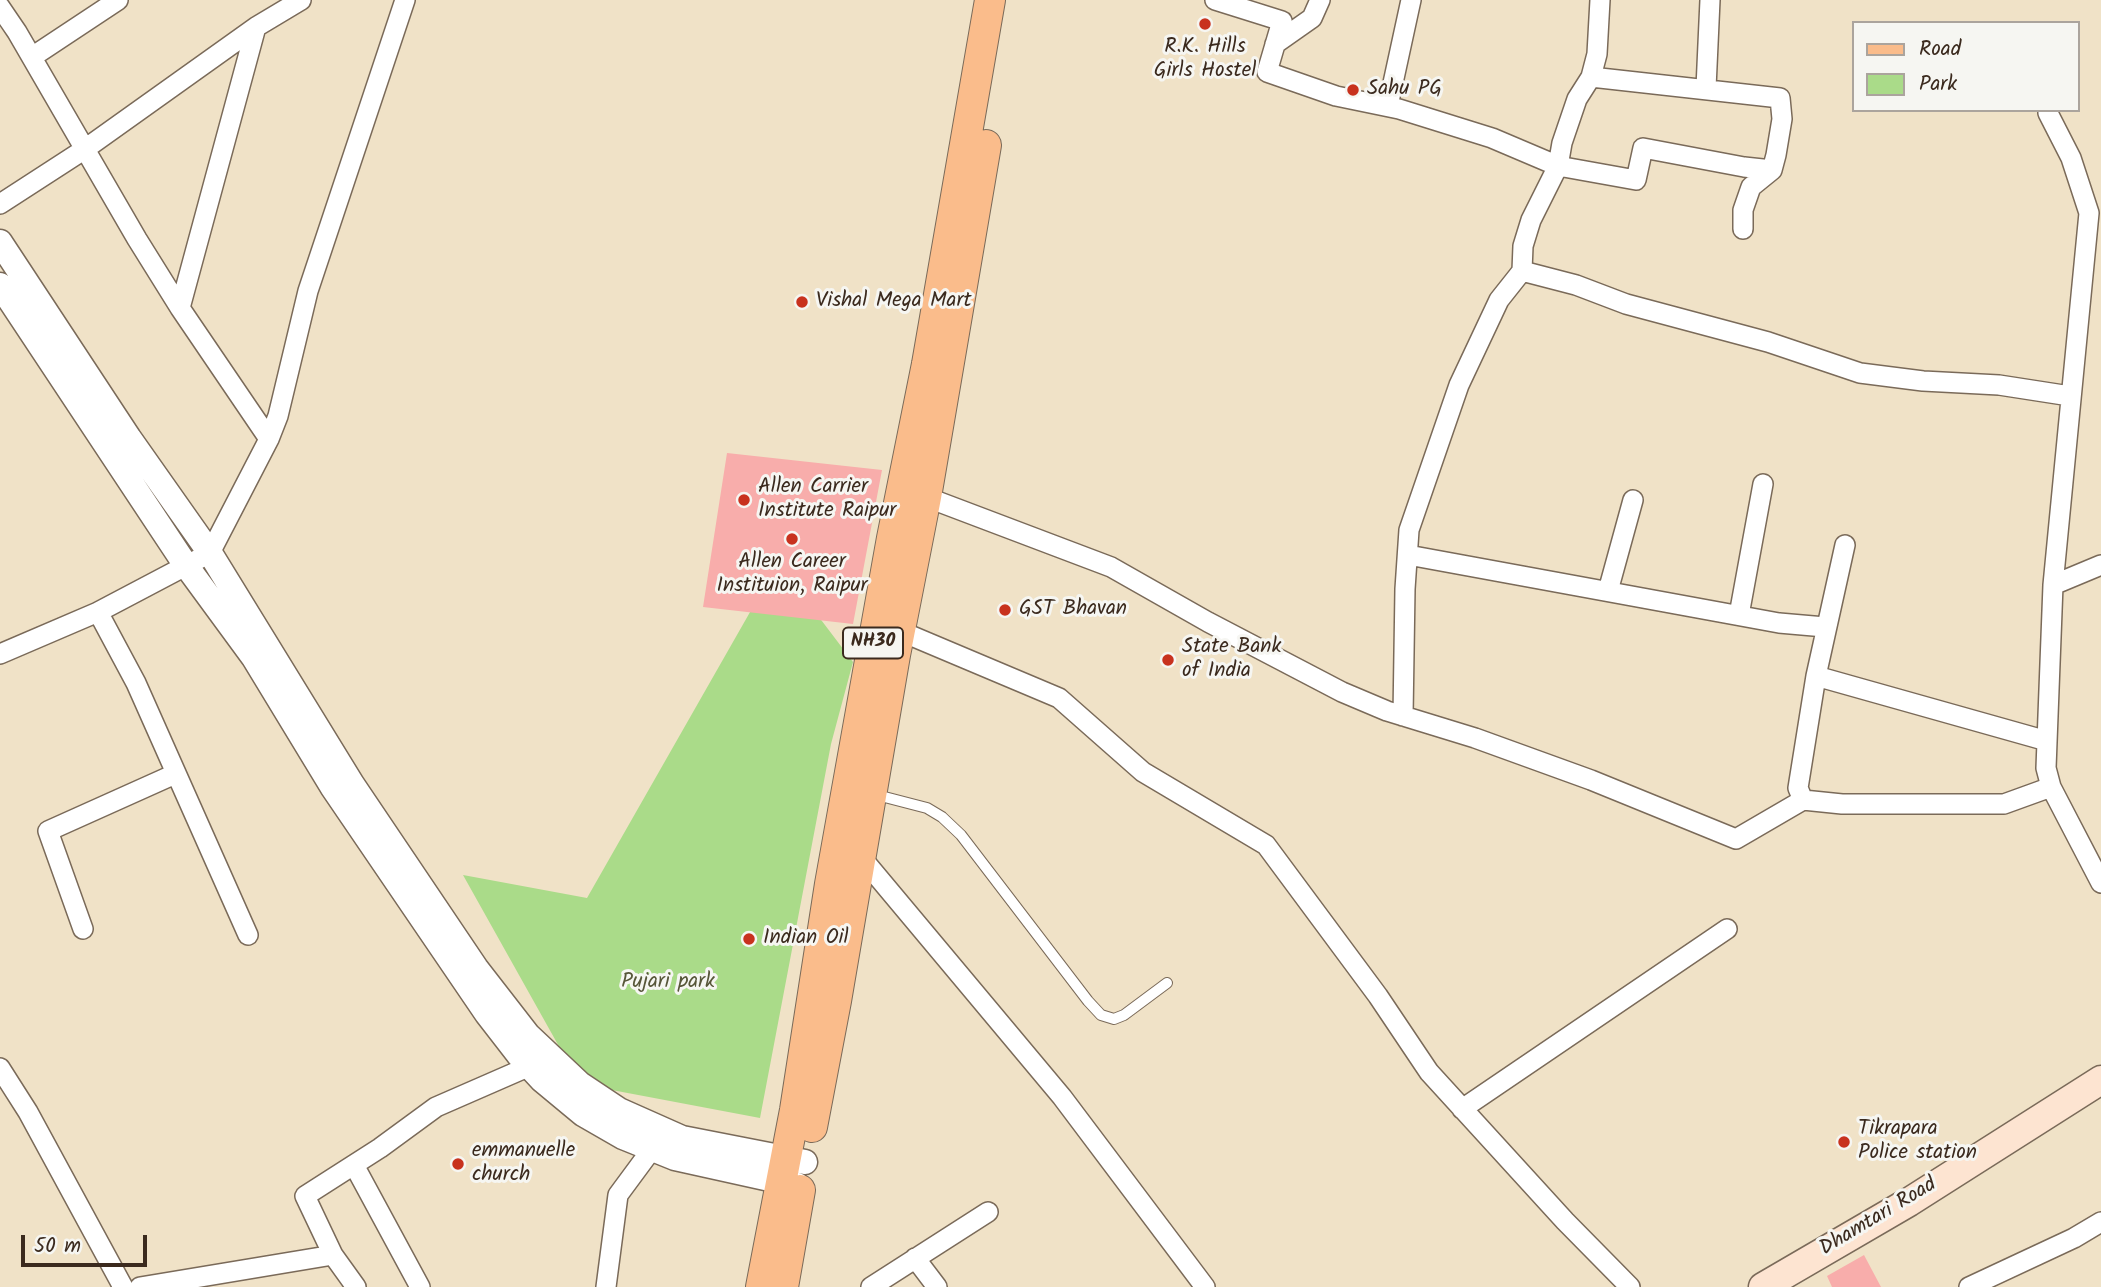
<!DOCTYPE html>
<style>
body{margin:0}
#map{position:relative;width:2101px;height:1287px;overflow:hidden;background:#f0e2c7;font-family:Kalam,sans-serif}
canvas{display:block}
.legend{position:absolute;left:1852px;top:21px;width:228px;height:91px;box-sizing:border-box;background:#f6f6f2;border:2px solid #aba49d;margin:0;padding:9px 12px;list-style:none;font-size:21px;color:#3b2a1e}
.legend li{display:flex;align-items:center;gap:14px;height:35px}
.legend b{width:35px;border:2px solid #aba49d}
.scale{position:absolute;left:21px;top:1235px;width:126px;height:32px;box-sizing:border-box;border:4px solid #3b2a1e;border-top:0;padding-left:9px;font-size:21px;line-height:24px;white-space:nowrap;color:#3b2a1e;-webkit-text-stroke:5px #f6f6f2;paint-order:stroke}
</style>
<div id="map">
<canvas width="2101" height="1287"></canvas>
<ul class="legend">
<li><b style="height:9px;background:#fabc8b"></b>Road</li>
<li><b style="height:19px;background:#aadb89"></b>Park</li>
</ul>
<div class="scale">50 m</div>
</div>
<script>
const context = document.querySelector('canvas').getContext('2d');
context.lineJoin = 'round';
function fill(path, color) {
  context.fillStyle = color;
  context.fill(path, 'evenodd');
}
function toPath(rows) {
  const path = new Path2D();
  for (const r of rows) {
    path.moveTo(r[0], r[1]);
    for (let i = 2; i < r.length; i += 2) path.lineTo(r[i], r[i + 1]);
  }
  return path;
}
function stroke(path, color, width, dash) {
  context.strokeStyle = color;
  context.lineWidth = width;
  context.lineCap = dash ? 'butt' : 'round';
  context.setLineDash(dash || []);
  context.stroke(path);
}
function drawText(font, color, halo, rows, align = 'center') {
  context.font = font + ' Kalam,sans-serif';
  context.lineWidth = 6;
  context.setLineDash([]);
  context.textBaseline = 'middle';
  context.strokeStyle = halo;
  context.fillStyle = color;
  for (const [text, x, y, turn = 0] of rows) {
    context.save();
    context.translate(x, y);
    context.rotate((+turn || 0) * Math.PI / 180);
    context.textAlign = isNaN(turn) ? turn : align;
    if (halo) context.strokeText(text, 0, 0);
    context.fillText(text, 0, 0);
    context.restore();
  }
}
const green = toPath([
 [778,563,853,662,831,744,760,1118,580,1084,463,875,587,898]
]);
const building = toPath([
 [727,453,882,470,853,624,703,607],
 [1864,1255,1881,1287,1832,1287,1827,1276]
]);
const service = toPath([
 [873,794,927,808,942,817,961,835,1088,1001,1101,1015,1114,1019,1124,1015,1167,983]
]);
const minor = toPath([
 [1215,0,1282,21,1267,72,1336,96,1399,109,1492,138,1558,166,1636,180,1643,148,1744,167,1772,170],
 [0,7,17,32,137,239,180,308,269,439],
 [1275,44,1312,18,1320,0],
 [32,57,118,0],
 [1591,77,1780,98,1782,119,1776,155,1772,170,1751,187,1743,210,1743,229],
 [1706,88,1710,0],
 [1388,106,1411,0],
 [2048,113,2071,158,2089,213,2053,585,2046,768,2051,787,2101,883],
 [0,204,85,149,256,27,301,0],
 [1522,271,1576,285,1626,304,1768,342,1860,373,1923,381,1999,385,2070,396],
 [180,308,256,27],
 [926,497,1111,567,1208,622,1342,692,1387,711,1475,738,1591,780,1736,839,1803,800,1842,804,2004,804,2051,787],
 [1408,555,1779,623,1825,627],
 [2053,585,2101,565],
 [1608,591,1633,500],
 [98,612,136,683,248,935],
 [1739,615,1763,484],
 [900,631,1059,698,1143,772,1266,845,1378,996,1429,1072,1565,1221,1630,1287],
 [0,654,98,612,210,553,269,439,278,416,308,291,405,0],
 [1816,676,2047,741],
 [1403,716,1405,589,1409,530,1459,385,1499,300,1522,271,1523,246,1531,220,1558,166,1562,143,1577,99,1591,77,1597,54,1600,0],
 [1803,800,1798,788,1816,676,1845,545],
 [862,858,1062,1097,1205,1287],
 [83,929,48,831,175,774],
 [0,1068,28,1112,123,1287],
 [1462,1109,1727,929],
 [354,1165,420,1287],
 [915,1258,937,1287],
 [140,1287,333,1255],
 [356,1287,333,1255,305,1196,380,1148,436,1107,530,1066],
 [606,1287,618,1195,652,1149],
 [871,1287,988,1212],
 [1969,1287,2074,1238,2101,1222]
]);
const tertiary = toPath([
 [0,242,129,438,210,553,352,784,476,968,528,1035,580,1084,619,1110,682,1138,805,1162],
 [0,285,185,564,254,658,333,788,487,1014,518,1054,542,1080,583,1114,623,1137,675,1158,797,1185]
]);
const secondary = toPath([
 [1763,1287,1909,1202,2101,1080]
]);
const primary = toPath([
 [812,1127,836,1001,895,655,926,497,986,145],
 [761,1287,795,1110,830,884,892,538,927,364,990,0],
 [783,1287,800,1190]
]);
const markers = [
 [1205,24,7,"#c8321e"],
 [1353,90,7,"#c8321e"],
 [802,302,7,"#c8321e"],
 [744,500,7,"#c8321e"],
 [792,539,7,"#c8321e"],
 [1005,610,7,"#c8321e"],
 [1168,660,7,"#c8321e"],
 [749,939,7,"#c8321e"],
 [1844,1142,7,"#c8321e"],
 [458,1164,7,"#c8321e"]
];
const shields = [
 [873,643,60]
];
const shieldNames = [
 ["NH30",873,643]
];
const poiNames = [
 ["R.K. Hills",1205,48,"center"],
 ["Girls Hostel",1205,72,"center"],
 ["Sahu PG",1367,90],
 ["Vishal Mega Mart",816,302],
 ["Allen Carrier",758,488],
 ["Institute Raipur",758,512],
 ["Allen Career",792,563,"center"],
 ["Instituion, Raipur",792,587,"center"],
 ["GST Bhavan",1019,610],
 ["State Bank",1182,648],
 ["of India",1182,672],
 ["Indian Oil",763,939],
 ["Tikrapara",1858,1130],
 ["Police station",1858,1154],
 ["emmanuelle",472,1152],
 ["church",472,1176]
];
const parkNames = [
 ["Pujari park",668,983]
];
const streetNames = [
 ["Dhamtari Road",1879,1218,-31]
];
fill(green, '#aadb89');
fill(building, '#f8adab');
stroke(service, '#7a6a59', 12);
stroke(minor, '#7a6a59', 22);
stroke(tertiary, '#7a6a59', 27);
stroke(secondary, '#7a6a59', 31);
stroke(primary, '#7a6a59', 32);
stroke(service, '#fff', 10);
stroke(minor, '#fff', 19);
stroke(tertiary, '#fff', 24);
stroke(secondary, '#fde4d1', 28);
stroke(primary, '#fabc8b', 30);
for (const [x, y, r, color] of markers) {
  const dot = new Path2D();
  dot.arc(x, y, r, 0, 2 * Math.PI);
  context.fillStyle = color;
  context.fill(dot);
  stroke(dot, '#f6f6f2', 2.5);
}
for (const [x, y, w] of shields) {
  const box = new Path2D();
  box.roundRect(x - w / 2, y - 15.5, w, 31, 5);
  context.fillStyle = '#f6f6f2';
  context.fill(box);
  stroke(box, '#3b2a1e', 2);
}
drawText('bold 19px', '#3b2a1e', null, shieldNames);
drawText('21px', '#3b2a1e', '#f6f6f2', poiNames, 'left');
drawText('21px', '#575639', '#f6f6f2', parkNames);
drawText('21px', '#3b2a1e', '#f6f6f2', streetNames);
</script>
